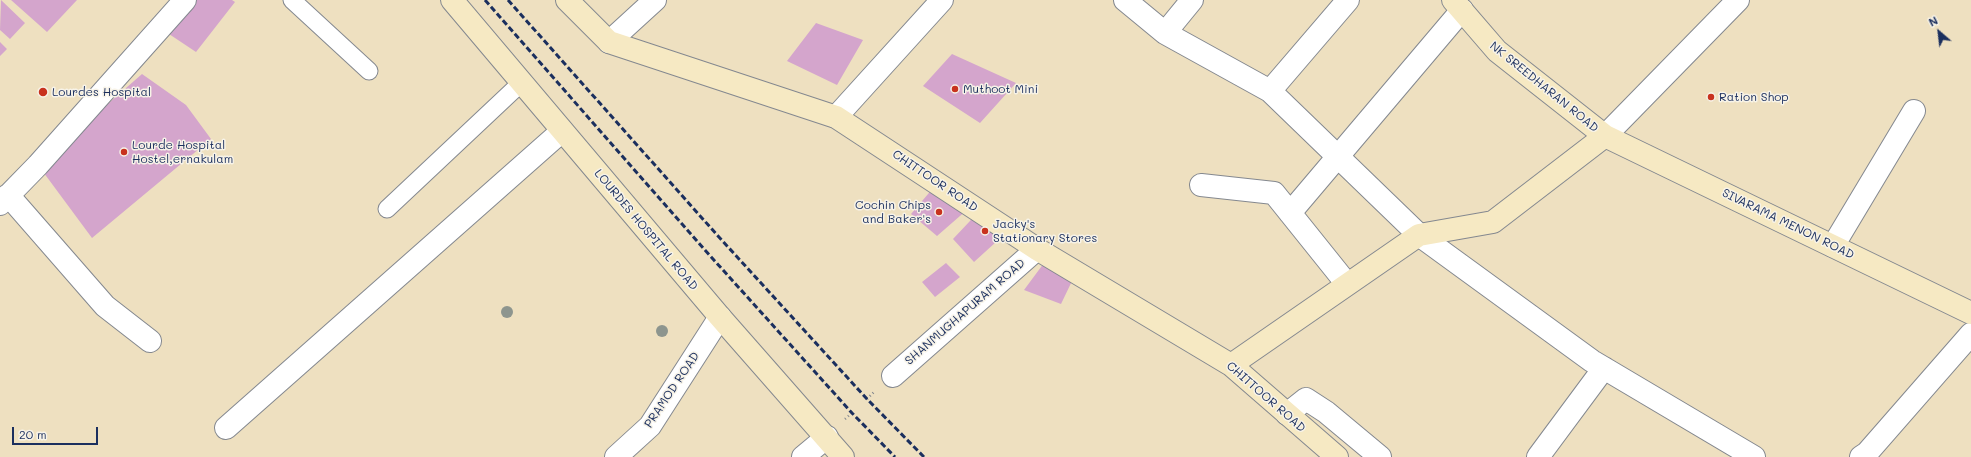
<!DOCTYPE html>
<style>
body{margin:0}
#map{position:relative;width:1971px;height:457px;overflow:hidden;background:#eee0c0;font-family:Mali,sans-serif}
canvas{display:block}
.north{position:absolute;left:1919px;top:12px;width:40px;height:40px;-webkit-text-stroke:3px #f7f3e8;paint-order:stroke;rotate:332deg;font-size:11px;font-weight:700;line-height:16px;text-align:center;color:#1b2f5e}
.north::after{content:'';display:block;margin:auto;width:14px;height:18px;background:#1b2f5e;clip-path:polygon(50% 0,100% 100%,50% 72%,0 100%)}
.scale{position:absolute;left:12px;top:427px;width:86px;height:18px;box-sizing:border-box;border:2px solid #1b2f5e;border-top:0;padding-left:5px;font-size:12px;line-height:14px;white-space:nowrap;color:#1b2f5e;-webkit-text-stroke:3px #f7f3e8;paint-order:stroke}
</style>
<div id="map">
<canvas width="1971" height="457"></canvas>
<div class="north">N</div>
<div class="scale">20 m</div>
</div>
<script>
const context = document.querySelector('canvas').getContext('2d');
context.lineJoin = 'round';
function fill(path, color) {
  context.fillStyle = color;
  context.fill(path, 'evenodd');
}
function toPath(rows) {
  const path = new Path2D();
  for (const r of rows) {
    path.moveTo(r[0], r[1]);
    for (let i = 2; i < r.length; i += 2) path.lineTo(r[i], r[i + 1]);
  }
  return path;
}
function stroke(path, color, width, dash) {
  context.strokeStyle = color;
  context.lineWidth = width;
  context.lineCap = dash ? 'butt' : 'round';
  context.setLineDash(dash || []);
  context.stroke(path);
}
function drawText(font, color, halo, rows, align = 'center') {
  context.font = font + ' Mali,sans-serif';
  context.lineWidth = 3;
  context.setLineDash([]);
  context.textBaseline = 'middle';
  context.strokeStyle = halo;
  context.fillStyle = color;
  for (const [text, x, y, turn = 0] of rows) {
    context.save();
    context.translate(x, y);
    context.rotate((+turn || 0) * Math.PI / 180);
    context.textAlign = isNaN(turn) ? turn : align;
    if (halo) context.strokeText(text, 0, 0);
    context.fillText(text, 0, 0);
    context.restore();
  }
}
const building = toPath([
 [1,0,25,23,10,39,0,30],
 [11,0,77,0,47,32],
 [193,0,232,0,235,2,196,52,166,32],
 [816,23,863,40,837,85,787,61],
 [0,42,7,49,0,56],
 [952,54,1016,83,980,123,923,86],
 [142,74,186,105,211,139,92,238,38,165],
 [934,187,968,209,937,236,911,214],
 [986,204,1018,222,974,262,953,239],
 [946,263,960,277,935,297,922,282],
 [1044,263,1073,279,1061,304,1024,290]
]);
const path = toPath([
 [867,399,874,392],
 [845,419,852,413]
]);
const lane = toPath([
 [292,0,369,71],
 [387,209,521,83]
]);
const street = toPath([
 [1125,0,1165,33,1270,91,1419,235,1592,361,1754,457],
 [1165,33,1192,0],
 [609,42,655,0],
 [1270,91,1348,0],
 [836,117,942,0],
 [1605,136,1738,0],
 [1201,185,1274,193,1347,284],
 [8,195,105,306,150,341],
 [0,204,38,165,185,0],
 [1290,213,1462,10],
 [1833,246,1914,111],
 [893,376,1037,249],
 [1287,414,1306,399,1326,412,1380,457],
 [226,428,562,131],
 [616,457,650,426,720,317],
 [803,457,827,437],
 [1538,457,1604,368],
 [1861,457,1867,453,1971,334]
]);
const secondary = toPath([
 [452,0,720,317,843,457],
 [567,0,609,42,836,117,1037,249,1231,365,1337,457],
 [1453,0,1497,51,1605,136,1971,313],
 [1231,365,1419,235,1493,222,1605,136]
]);
const rail = toPath([
 [485,0,704,249,852,413,895,457],
 [508,0,718,236,867,399,924,457]
]);
const trees = [
 [507,312],
 [662,331]
];
const markers = [
 [955,89,4,"#c8321e"],
 [43,92,5,"#c8321e"],
 [1711,97,4,"#c8321e"],
 [124,152,4,"#c8321e"],
 [939,212,4,"#c8321e"],
 [985,231,4,"#c8321e"]
];
const streetNames = [
 ["NK SREEDHARAN ROAD",1544,87,39],
 ["CHITTOOR ROAD",935,181,34],
 ["SIVARAMA MENON ROAD",1788,224,26],
 ["LOURDES HOSPITAL ROAD",646,230,50],
 ["SHANMUGHAPURAM ROAD",965,312,-41],
 ["PRAMOD ROAD",672,390,-56],
 ["CHITTOOR ROAD",1266,397,41]
];
const poiNames = [
 ["Muthoot Mini",963,89],
 ["Lourdes Hospital",52,92],
 ["Ration Shop",1719,97],
 ["Lourde Hospital",132,145],
 ["Hostel,ernakulam",132,159],
 ["Cochin Chips",931,205,"right"],
 ["and Baker's",931,219,"right"],
 ["Jacky's",993,224],
 ["Stationary Stores",993,238]
];
fill(building, '#d4a5cc');
stroke(lane, '#84888f', 19);
stroke(street, '#84888f', 24);
stroke(secondary, '#84888f', 24);
stroke(path, '#84888f', 2.5, [1, 3]);
stroke(lane, '#fff', 17);
stroke(street, '#fff', 22);
stroke(secondary, '#f6e9c3', 22);
stroke(rail, '#1b2f5e', 3, [6, 3]);
context.fillStyle = '#8d958e';
for (const [x, y] of trees) {
  context.beginPath();
  context.arc(x, y, 6, 0, 2 * Math.PI);
  context.fill();
}
for (const [x, y, r, color] of markers) {
  const dot = new Path2D();
  dot.arc(x, y, r, 0, 2 * Math.PI);
  context.fillStyle = color;
  context.fill(dot);
  stroke(dot, '#f7f3e8', 1.5);
}
drawText('12px', '#1b2f5e', '#f7f3e8', streetNames);
drawText('12px', '#1b2f5e', '#f7f3e8', poiNames, 'left');
</script>
